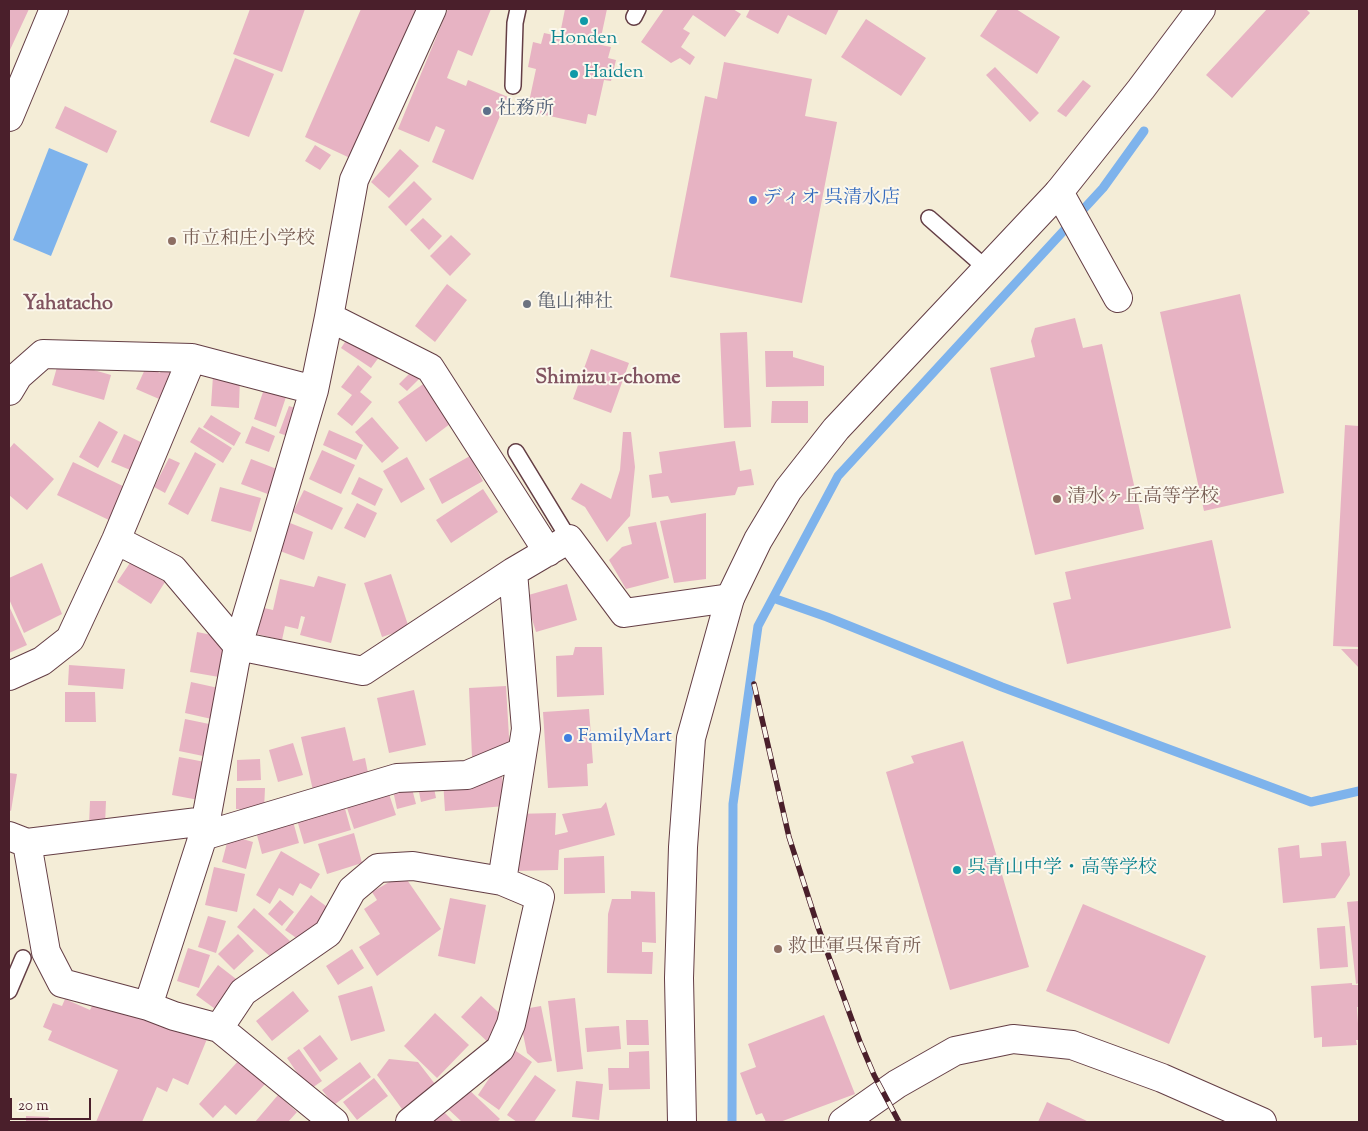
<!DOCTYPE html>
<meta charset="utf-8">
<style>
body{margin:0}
#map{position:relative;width:1368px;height:1131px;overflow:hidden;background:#f4edd7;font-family:"Sorts Mill Goudy",serif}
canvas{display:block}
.frame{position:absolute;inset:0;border:10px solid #4a1f2b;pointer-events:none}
.scale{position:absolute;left:10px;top:1098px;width:81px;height:22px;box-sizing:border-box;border:2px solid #4a1f2b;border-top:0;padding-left:6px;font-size:15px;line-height:18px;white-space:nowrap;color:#4a1f2b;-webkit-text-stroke:4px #fbf7ec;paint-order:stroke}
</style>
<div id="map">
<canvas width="1368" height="1131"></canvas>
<div class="frame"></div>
<div class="scale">20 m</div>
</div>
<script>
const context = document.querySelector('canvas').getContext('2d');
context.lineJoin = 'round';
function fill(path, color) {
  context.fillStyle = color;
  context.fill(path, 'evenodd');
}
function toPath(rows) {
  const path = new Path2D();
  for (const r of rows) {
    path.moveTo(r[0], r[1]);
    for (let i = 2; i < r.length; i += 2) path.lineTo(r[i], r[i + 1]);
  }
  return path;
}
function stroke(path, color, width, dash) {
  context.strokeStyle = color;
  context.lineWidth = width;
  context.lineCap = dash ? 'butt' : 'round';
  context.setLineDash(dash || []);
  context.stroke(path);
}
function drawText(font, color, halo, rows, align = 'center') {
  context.font = font + ' "Sorts Mill Goudy","Noto Serif JP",serif';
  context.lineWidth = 4;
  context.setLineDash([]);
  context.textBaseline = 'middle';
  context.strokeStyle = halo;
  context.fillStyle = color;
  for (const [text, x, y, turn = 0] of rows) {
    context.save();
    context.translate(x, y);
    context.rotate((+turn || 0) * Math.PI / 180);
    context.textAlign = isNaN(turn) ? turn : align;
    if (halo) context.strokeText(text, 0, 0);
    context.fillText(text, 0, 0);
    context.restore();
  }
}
const water = toPath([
 [49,148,88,164,51,256,13,240]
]);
const stream = toPath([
 [773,598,827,617,1002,687,1311,802,1359,791],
 [732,1122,733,804,758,626,838,476,1103,188,1144,131]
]);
const building = toPath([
 [9,9,29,9,9,52],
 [250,9,305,9,282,72,233,54],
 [361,9,416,9,350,158,305,137],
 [448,9,491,9,472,56,458,50,447,78,466,86,468,80,508,97,473,180,432,162,445,130,436,126,429,142,398,129],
 [565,9,607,9,600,42,560,34],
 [664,9,733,9,741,14,725,37,693,15,683,29,690,33,681,47,695,57,690,65,680,58,671,63,641,42],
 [750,9,839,9,826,35,788,15,778,34,746,17],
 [998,9,1016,9,1060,37,1037,74,980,36],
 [1267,9,1306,9,1310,13,1232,98,1206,75],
 [866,19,926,58,901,96,841,57],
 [544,33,611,47,608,58,616,60,611,81,604,80,596,116,588,114,586,124,536,113,538,103,529,102,536,69,528,67,533,42,541,44],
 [235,58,274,74,249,137,210,122],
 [724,62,812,79,805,116,837,122,802,303,670,277,705,96,717,99],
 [995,67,1039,113,1030,122,986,75],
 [1083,80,1091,86,1066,117,1057,111],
 [65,106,117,131,107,153,55,128],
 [315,145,331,155,320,170,305,161],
 [400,149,419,166,389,198,371,182],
 [414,181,432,199,406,226,388,207],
 [423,218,442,236,429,250,410,230],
 [451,235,471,254,450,276,430,256],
 [447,284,467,300,435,342,415,326],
 [1240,294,1284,493,1204,511,1160,312],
 [1075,318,1083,348,1102,344,1144,529,1035,555,990,368,1035,357,1031,341,1035,328],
 [747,332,751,427,724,428,720,333],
 [351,333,382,353,371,368,341,348],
 [591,349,629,363,611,413,573,399],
 [765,351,793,351,793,357,824,366,824,386,766,387],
 [59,360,111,375,104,400,52,385],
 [166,360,182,367,166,402,136,389,146,367,160,373],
 [358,365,372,377,360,392,372,402,352,426,337,414,352,395,341,387],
 [415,368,423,375,407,391,399,384],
 [213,376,240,377,239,408,211,406],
 [426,382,454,421,426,442,398,402],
 [265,386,287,394,276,427,254,419],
 [772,401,808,401,808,423,771,423],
 [289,406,301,410,290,437,279,433],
 [211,415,241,433,234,446,203,427],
 [372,417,399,448,382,463,355,432],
 [99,421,118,432,98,468,79,457],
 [1345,425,1359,426,1359,647,1333,646],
 [252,426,275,436,269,452,245,443],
 [199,427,232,448,223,463,190,442],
 [329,430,363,445,356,460,323,445],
 [623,432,631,432,635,467,630,516,607,542,585,507,571,499,581,483,611,499,620,470],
 [124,434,147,445,135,472,111,462],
 [735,441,740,471,751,469,754,485,738,487,735,495,671,503,668,496,652,498,649,475,662,473,659,452],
 [14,443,54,479,27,510,9,495,9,449],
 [322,450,355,465,341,494,309,479],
 [195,452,216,464,188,515,168,504],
 [470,456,483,481,442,504,429,479],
 [407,457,425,489,401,503,383,471],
 [169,458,180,463,165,493,154,487],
 [251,459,282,471,273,496,241,484],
 [73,462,129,489,113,522,57,495],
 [359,477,383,489,375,506,351,494],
 [220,487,261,498,251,532,211,521],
 [483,489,498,512,451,543,436,520],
 [304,490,343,508,332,530,293,512],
 [357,503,377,513,365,538,344,528],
 [706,513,706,579,674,583,660,521],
 [656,522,669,578,626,589,609,560,622,547,632,544,628,527],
 [290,523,313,532,304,560,280,551],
 [1212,540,1231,628,1067,664,1053,603,1071,599,1065,572],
 [132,560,165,582,151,604,117,582],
 [42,563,62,614,24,633,9,599,9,578],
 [391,574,409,628,382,637,364,583],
 [318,576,346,584,331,643,300,635,305,617,301,616,298,629,285,626,282,640,257,634,264,608,273,610,280,579,314,587],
 [567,584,577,620,536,632,525,596],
 [9,606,27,645,9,653],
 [197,632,227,638,219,677,190,672],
 [575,647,602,647,604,695,557,697,556,656,573,655],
 [1341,649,1359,649,1359,668],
 [69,665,125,669,123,689,68,685],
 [191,682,223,689,216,720,185,713],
 [506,686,510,754,472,757,469,688],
 [414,690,426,745,389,753,377,698],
 [65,692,95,692,96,722,65,722],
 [589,709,593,763,587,764,588,786,548,788,543,712],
 [185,719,214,725,208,757,179,751],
 [345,727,353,761,365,758,370,783,314,795,301,737],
 [963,741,1029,967,950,990,886,772,914,763,911,756],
 [293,743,303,775,278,782,269,750],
 [179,757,210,763,204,801,172,795],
 [260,759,261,780,237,781,237,760],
 [9,773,17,774,11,811,9,810],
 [502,776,505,806,445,811,443,780],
 [432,778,436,798,421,802,417,782],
 [410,781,416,804,397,809,392,786],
 [386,785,396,815,354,829,344,799],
 [236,788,265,788,264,810,236,809],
 [342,798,351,830,304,844,295,813],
 [90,801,106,801,105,825,89,825],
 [606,802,615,835,559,850,558,870,514,871,513,814,556,813,555,835,568,832,562,814,601,808],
 [291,814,299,843,262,854,254,824],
 [354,833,362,863,327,874,318,844],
 [229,835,253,842,246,869,222,862],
 [1346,841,1350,875,1335,898,1283,903,1278,848,1299,845,1300,858,1322,856,1321,843],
 [281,851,320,874,311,889,300,883,293,896,279,888,270,904,256,895],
 [604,856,605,893,564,894,564,858],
 [214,867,245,874,237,912,205,905],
 [403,874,441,929,377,976,359,947,380,934,364,909,377,900,372,892],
 [631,891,655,892,656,943,642,942,642,952,653,952,652,974,607,973,608,914,612,899,631,899],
 [311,895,330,909,305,944,285,930],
 [450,898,486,905,475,964,438,956],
 [280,900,294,912,282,926,268,914],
 [1359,901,1359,983,1356,984,1347,902],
 [1083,904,1206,956,1169,1044,1046,991],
 [254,908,290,941,273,959,237,927],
 [208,916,226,921,216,953,198,947],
 [1345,926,1348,967,1320,969,1317,928],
 [238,934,254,951,234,970,218,954],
 [188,948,210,955,199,988,177,981],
 [352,949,364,968,338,985,326,966],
 [218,965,240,982,218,1011,196,995],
 [1352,983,1352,985,1358,985,1359,1007,1357,1007,1359,1040,1356,1040,1357,1045,1322,1047,1322,1037,1314,1038,1311,986],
 [372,986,385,1031,351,1041,338,996],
 [293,991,309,1011,272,1041,256,1021],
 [481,996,511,1024,491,1045,461,1017],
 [96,998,145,1012,207,1039,188,1085,173,1078,167,1092,157,1087,142,1122,96,1122,118,1070,48,1040,52,1031,43,1027,53,1003,62,1006,65,999,90,1010],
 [575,998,583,1069,557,1072,548,1001],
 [541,1006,552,1061,538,1063,527,1053,518,1010],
 [435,1013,469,1045,437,1078,404,1046],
 [824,1015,855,1094,780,1122,766,1122,762,1113,756,1115,740,1073,756,1067,748,1044],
 [626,1020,648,1020,649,1045,627,1045],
 [619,1026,621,1049,587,1052,585,1028],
 [320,1035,338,1059,320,1072,303,1048],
 [510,1047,532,1062,499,1110,478,1095],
 [299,1049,322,1081,309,1090,287,1058],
 [649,1051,650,1089,609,1090,608,1068,629,1068,629,1052],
 [240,1059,266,1083,236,1115,225,1105,213,1118,199,1104],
 [389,1059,418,1062,435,1084,402,1109,377,1075],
 [360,1062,371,1077,334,1105,322,1090],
 [535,1075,556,1090,534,1122,517,1122,507,1115],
 [374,1078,388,1096,357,1120,343,1102],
 [576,1081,603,1084,599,1120,572,1117],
 [466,1087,500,1119,497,1122,462,1122,446,1107],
 [278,1095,297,1112,288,1122,255,1122],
 [1047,1102,1089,1122,1038,1122],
 [443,1111,454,1122,432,1122],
 [26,1116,49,1117,48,1122,26,1122]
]);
const service = toPath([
 [634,17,638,9],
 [513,86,515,23,518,9],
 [929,218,987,269],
 [516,452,569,539],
 [9,991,23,958]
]);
const minor = toPath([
 [9,117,54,9],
 [1059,192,1118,298],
 [329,317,430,368,548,552],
 [9,391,18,376,43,354,192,358,314,390],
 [116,540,173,569,238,646,363,671,513,572,569,539,624,613,730,598],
 [9,676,42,661,70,639,116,540,192,358],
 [9,836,27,843,46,952,62,983,148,1006,174,1016,219,1028,334,1122],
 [203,836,397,778,467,775,522,752],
 [27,843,206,821],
 [502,881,526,729,513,572],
 [148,1006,203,836,238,646,314,390,329,317,354,180,432,9],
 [219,1028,243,992,328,933,352,890,378,868,413,866,502,881,540,897,511,1024,500,1049,410,1122]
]);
const tertiary = toPath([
 [682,1122,679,978,683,847,691,738,730,598,758,540,788,490,836,429,1059,192,1141,89,1201,9],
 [843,1122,897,1084,955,1051,1013,1039,1072,1045,1162,1078,1262,1122]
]);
const rail = toPath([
 [754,684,789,837,818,927,860,1042,874,1075,899,1122]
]);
const markers = [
 [584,21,5,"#0f9aa8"],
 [574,74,5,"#0f9aa8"],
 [487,111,5,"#5c6f8a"],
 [753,200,5,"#3f7fe0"],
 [172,241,5,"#8d6e63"],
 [527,304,5,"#6b7280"],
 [1057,499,5,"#8d6e63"],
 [568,738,5,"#3f7fe0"],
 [957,870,5,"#0f9aa8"],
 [778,949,5,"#8d6e63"]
];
const cultureNames = [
 ["Honden",584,40,"center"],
 ["Haiden",584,74],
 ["呉青山中学・高等学校",967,870]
];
const serviceNames = [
 ["社務所",497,111]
];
const shopNames = [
 ["ディオ 呉清水店",763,200],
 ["FamilyMart",578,738]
];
const educationNames = [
 ["市立和庄小学校",182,241],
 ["清水ヶ丘高等学校",1067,499],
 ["救世軍呉保育所",788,949]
];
const worshipNames = [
 ["亀山神社",537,304]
];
const neighbourhoodNames = [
 ["Yahatacho",68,306],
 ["Shimizu 1-chome",608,380]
];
fill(water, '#7eb3ec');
stroke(stream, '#7eb3ec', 9);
fill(building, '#e7b3c3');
stroke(service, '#643e45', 18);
stroke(minor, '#643e45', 30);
stroke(tertiary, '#643e45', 30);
stroke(service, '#fff', 15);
stroke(minor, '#fff', 28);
stroke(tertiary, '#fff', 28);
stroke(rail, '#4a1f2b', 5.5);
stroke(rail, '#fbf7ec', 4, [11]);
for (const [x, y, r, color] of markers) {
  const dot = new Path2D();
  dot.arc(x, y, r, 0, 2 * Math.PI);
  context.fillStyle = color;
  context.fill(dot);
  stroke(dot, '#fbf7ec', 2);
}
drawText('19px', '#0d838f', '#fbf7ec', cultureNames, 'left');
drawText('19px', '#4e5e75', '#fbf7ec', serviceNames, 'left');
drawText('19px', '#366cbe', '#fbf7ec', shopNames, 'left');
drawText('19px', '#785e54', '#fbf7ec', educationNames, 'left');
drawText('19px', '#5b616d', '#fbf7ec', worshipNames, 'left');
drawText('bold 20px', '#815360', '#fbf7ec', neighbourhoodNames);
</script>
